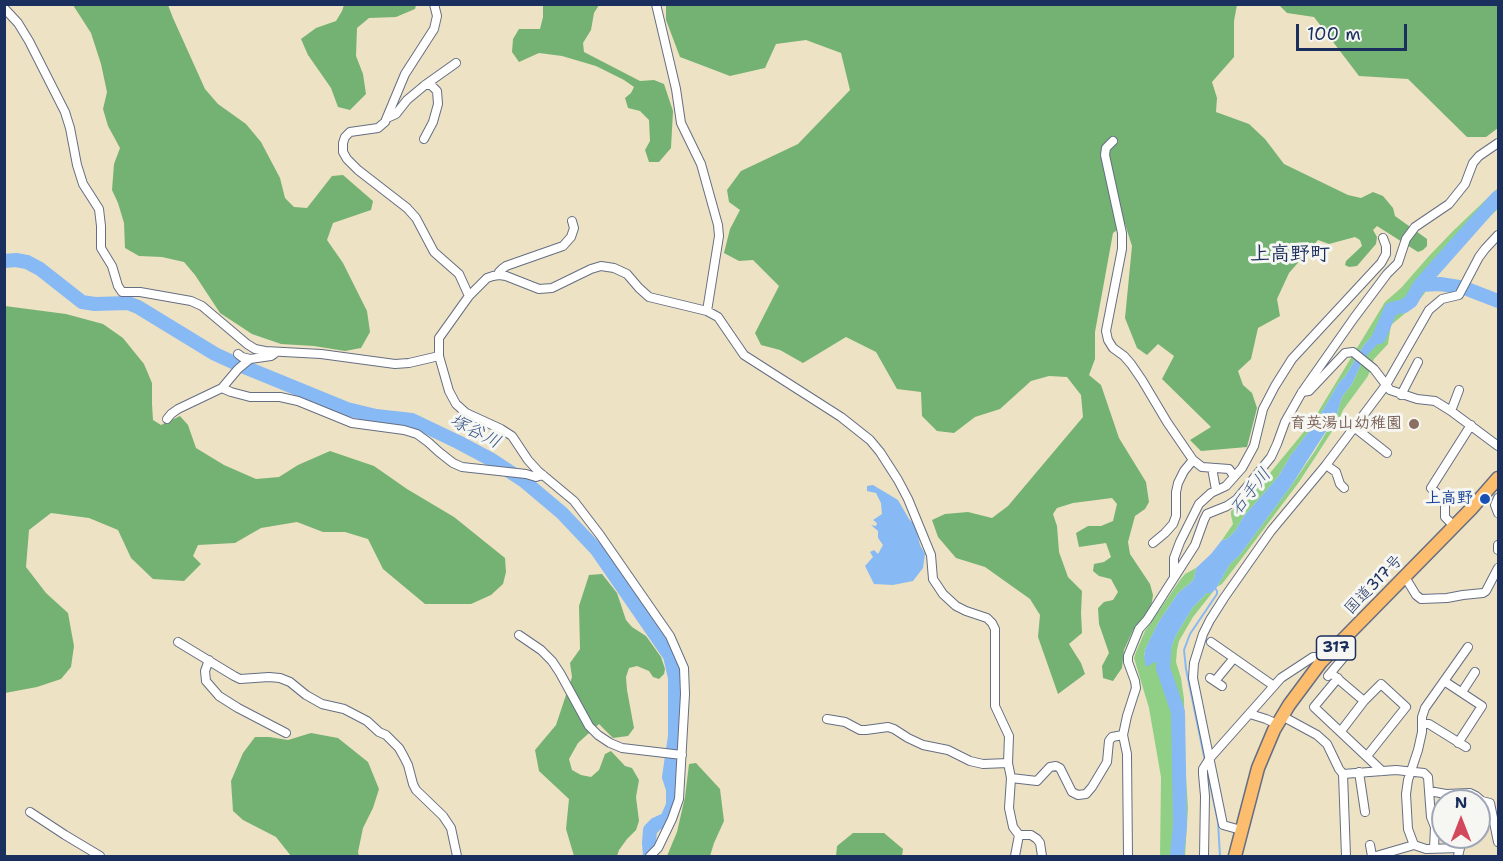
<!DOCTYPE html>
<meta charset="utf-8">
<style>
body{margin:0}
#map{position:relative;width:1503px;height:861px;overflow:hidden;background:#eee2c4;font-family:"Shantell Sans",sans-serif}
canvas{display:block}
.frame{position:absolute;inset:0;border:6px solid #1b2f5e;pointer-events:none}
.north{position:absolute;left:1431px;top:789px;width:60px;height:60px;box-sizing:border-box;background:#f6f6f2;border:2px solid #9ea6b7;border-radius:50%;rotate:0deg;font-size:16px;font-weight:700;line-height:24px;text-align:center;color:#1b2f5e}
.north::after{content:'';display:block;margin:auto;width:21px;height:27px;background:#d1495b;clip-path:polygon(50% 0,100% 100%,50% 72%,0 100%)}
.scale{position:absolute;left:1296px;top:24px;width:111px;height:27px;box-sizing:border-box;border:3px solid #1b2f5e;border-top:0;padding-left:8px;font-size:18px;line-height:21px;white-space:nowrap;color:#1b2f5e;-webkit-text-stroke:4px #f6f6f2;paint-order:stroke}
</style>
<div id="map">
<canvas width="1503" height="861"></canvas>
<div class="frame"></div>
<div class="north">N</div>
<div class="scale">100 m</div>
</div>
<script>
const context = document.querySelector('canvas').getContext('2d');
context.lineJoin = 'round';
function fill(path, color) {
  context.fillStyle = color;
  context.fill(path, 'evenodd');
}
function toPath(rows) {
  const path = new Path2D();
  for (const r of rows) {
    path.moveTo(r[0], r[1]);
    for (let i = 2; i < r.length; i += 2) path.lineTo(r[i], r[i + 1]);
  }
  return path;
}
function stroke(path, color, width, dash) {
  context.strokeStyle = color;
  context.lineWidth = width;
  context.lineCap = dash ? 'butt' : 'round';
  context.setLineDash(dash || []);
  context.stroke(path);
}
function drawText(font, color, halo, rows, align = 'center') {
  context.font = font + ' "Shantell Sans","Klee One",sans-serif';
  context.lineWidth = 6;
  context.setLineDash([]);
  context.textBaseline = 'middle';
  context.strokeStyle = halo;
  context.fillStyle = color;
  for (const [text, x, y, turn = 0] of rows) {
    context.save();
    context.translate(x, y);
    context.rotate((+turn || 0) * Math.PI / 180);
    context.textAlign = isNaN(turn) ? turn : align;
    if (halo) context.strokeText(text, 0, 0);
    context.fillText(text, 0, 0);
    context.restore();
  }
}
const green = toPath([
 [1498,188,1498,209,1477,228,1455,251,1441,268,1424,294,1414,306,1391,325,1388,344,1374,359,1368,376,1343,410,1338,422,1318,453,1299,482,1239,562,1222,584,1217,587,1230,564,1239,556,1291,486,1315,451,1337,414,1342,397,1352,384,1361,364,1386,321,1364,345,1346,375,1338,384,1316,422,1291,455,1278,477,1244,516,1235,531,1227,539,1222,540,1233,524,1231,515,1231,511,1247,501,1312,422,1385,302,1401,288,1429,256,1453,231],
 [1196,568,1194,579,1189,584,1178,593,1158,623,1145,650,1144,657,1168,655,1176,635,1193,607,1207,593,1212,593,1193,617,1179,641,1177,650,1176,662,1181,678,1184,699,1185,764,1188,808,1185,856,1160,856,1161,777,1149,708,1134,658,1136,652,1145,631,1180,580,1185,574]
]);
const forest = toPath([
 [73,5,168,5,173,18,205,89,218,104,246,124,261,142,280,178,285,198,294,207,307,208,332,176,343,175,373,201,371,210,333,223,327,240,343,263,367,311,370,332,361,348,345,351,314,346,281,344,252,334,220,313,195,275,184,262,162,257,139,256,125,248,124,223,118,203,112,190,114,164,120,148,108,126,103,109,107,92,101,64,91,33],
 [344,5,416,5,415,9,396,17,369,18,357,28,356,56,363,74,366,94,350,110,338,107,331,88,308,55,301,39,316,28,336,21,342,11],
 [543,5,599,5,594,13,591,30,583,43,584,52,640,81,654,80,664,84,673,111,671,148,659,162,649,162,645,150,650,141,649,120,640,111,628,108,625,98,631,93,634,87,624,80,596,66,562,56,539,53,519,62,512,52,513,39,519,29,540,29,543,17],
 [666,5,1237,5,1234,21,1234,57,1212,82,1217,98,1216,112,1249,124,1265,139,1284,164,1348,195,1361,198,1373,192,1383,196,1393,208,1395,216,1427,239,1427,246,1423,250,1418,252,1377,226,1373,230,1377,237,1376,244,1357,266,1349,267,1345,265,1346,261,1362,246,1360,240,1355,237,1329,244,1318,240,1289,273,1277,299,1280,316,1258,328,1251,359,1238,371,1243,385,1252,393,1257,408,1247,447,1201,451,1190,440,1211,427,1162,379,1174,356,1158,344,1147,355,1137,348,1125,318,1132,246,1125,224,1113,233,1095,332,1095,359,1089,375,1101,385,1119,438,1146,482,1149,502,1145,509,1135,516,1128,542,1130,554,1150,584,1153,595,1151,608,1133,630,1124,650,1122,668,1113,681,1103,678,1102,666,1109,653,1099,624,1098,608,1104,602,1113,600,1118,592,1111,579,1099,576,1093,571,1094,564,1104,562,1111,557,1106,543,1079,547,1076,533,1088,526,1101,526,1113,521,1117,504,1112,498,1073,503,1057,508,1053,514,1057,526,1059,552,1068,577,1082,591,1081,613,1082,633,1069,644,1081,663,1085,674,1058,694,1038,637,1040,615,1030,599,985,567,956,558,938,537,932,520,945,514,968,512,992,518,1008,506,1083,417,1081,395,1067,377,1049,376,1031,381,1000,409,975,417,954,433,937,431,922,416,921,392,897,389,876,352,846,337,803,363,780,350,761,345,755,333,779,286,753,260,739,261,724,253,730,229,740,210,729,202,727,190,741,171,798,144,850,90,841,53,806,40,776,44,765,68,730,76,680,57,666,20],
 [1279,5,1498,5,1498,128,1486,137,1467,137,1408,79,1359,76,1314,17,1287,13],
 [5,306,66,314,103,324,123,338,144,364,152,383,152,404,153,420,161,425,180,416,188,425,196,448,224,465,256,479,279,477,298,465,330,451,374,466,407,489,454,517,505,558,506,572,503,584,491,595,471,604,425,604,383,569,368,539,345,532,323,532,297,522,261,528,235,543,198,545,193,556,201,564,184,581,153,579,131,558,118,530,89,518,51,513,29,530,26,567,46,593,68,613,74,646,71,667,61,679,37,687,5,693],
 [602,574,617,593,626,620,632,627,646,636,661,657,665,669,664,674,659,679,653,677,649,671,637,666,629,668,626,677,627,690,634,728,628,736,613,738,599,724,578,743,569,759,572,770,581,775,591,777,599,770,605,754,611,751,625,766,632,768,639,780,636,797,639,821,636,830,627,839,619,850,617,856,574,856,566,829,569,799,539,771,535,750,556,725,572,677,570,663,580,649,579,606,589,575],
 [311,733,338,738,368,762,379,789,373,808,363,828,358,852,359,856,291,856,276,837,243,820,233,811,231,781,243,753,255,737,269,737,288,740],
 [696,763,720,789,724,821,714,843,710,856,667,856,677,832,685,797,689,764],
 [853,833,884,833,903,849,902,856,836,856,837,846]
]);
const water = toPath([
 [1386,320,1385,337,1368,354,1361,364,1352,384,1342,397,1337,414,1291,486,1239,556,1230,564,1217,587,1212,593,1207,593,1193,607,1176,635,1168,655,1146,667,1144,657,1145,650,1150,639,1158,623,1178,593,1189,584,1194,579,1196,568,1211,554,1222,540,1227,539,1235,531,1244,516,1278,477,1291,455,1316,422,1338,384,1346,375,1364,345],
 [873,485,898,500,909,519,915,525,920,545,925,554,923,568,913,581,893,585,874,584,865,566,873,557,870,552,874,550,878,554,883,545,878,538,878,531,871,525,876,526,877,523,873,520,882,514,881,503,876,493,867,491,867,486]
]);
const stream = toPath([
 [1205,761,1186,669,1184,650,1190,634,1217,594,1217,591,1215,588],
 [1207,770,1218,822,1220,856]
]);
const river = toPath([
 [4,261,16,260,27,262,40,269,82,302,95,304,128,303,138,307,215,354,237,364,347,409,376,416,412,420,458,442,492,460,524,481,562,513,597,550,670,656,675,678,675,736,669,777,673,789,673,805,667,819,656,824,650,830,649,843,650,856],
 [1420,285,1440,284,1459,287],
 [1467,289,1498,301],
 [1379,337,1391,309,1404,306,1411,301,1420,285,1498,197],
 [1165,639,1163,668,1178,712,1180,825,1177,856]
]);
const minor = toPath([
 [434,4,437,16,434,29,405,74,385,122,378,128,350,132,345,137,343,143,343,152,347,159,358,170,407,208,416,218,434,252,459,274,469,296],
 [656,4,676,89,681,123,701,164,718,225,719,236,707,311],
 [4,8,18,23,29,41,65,112,70,128,77,165,83,184,99,209,101,226,101,248,112,266,118,286,122,292,140,292,191,301,202,306,247,344,255,349,265,351,321,354,395,364,409,363,439,356],
 [387,118,396,114,407,100,425,85,456,63],
 [424,139,433,122,438,104,437,91,431,85,425,85],
 [1113,141,1106,148,1105,155,1122,233,1122,249,1106,331,1108,340,1113,348,1124,356,1131,364,1142,380,1167,422,1193,460,1202,467,1229,469,1234,476],
 [499,275,499,272,502,269,506,266,563,246,571,237,574,228,572,221],
 [238,354,242,357,250,359],
 [222,388,238,369,250,359,271,356,274,354],
 [1302,392,1309,391,1345,353,1353,352,1374,369,1390,390,1417,399,1435,401,1451,411,1498,446],
 [1401,395,1418,362],
 [1451,411,1459,390],
 [167,419,171,414,178,409,222,388,231,392,250,397,280,397,298,401,352,423,404,430,417,434,428,442,439,452,453,463,462,467,526,474,536,477,543,475],
 [1354,427,1387,453],
 [1326,465,1336,472,1340,484,1344,488],
 [1212,468,1216,490],
 [1498,498,1495,505,1498,513],
 [1454,526,1445,517,1445,505,1442,498,1431,488,1471,425],
 [1153,543,1165,533,1173,524,1176,516,1176,492,1178,483,1184,471,1193,460],
 [1498,545,1498,550],
 [1174,577,1174,558,1180,542,1199,504,1211,493,1226,486,1242,468,1254,446,1263,409,1275,386,1292,359,1381,263,1386,254,1386,246,1383,238],
 [1405,577,1416,595,1421,599,1447,598,1463,595,1483,593,1486,591,1498,568],
 [519,635,541,650,552,661,560,673,589,726,598,735,610,743,622,748,682,755],
 [178,642,234,676,240,679,269,677,280,678,290,682,306,695,322,704,344,709,367,721,379,732,386,735,399,748,404,757,408,765,413,784,416,790,443,816,451,828,457,856],
 [1211,642,1274,686],
 [209,660,205,671,206,681,219,696,238,708,286,733],
 [1331,673,1364,701],
 [1328,676,1344,657,1337,647],
 [1210,678,1222,686],
 [1338,678,1314,707,1382,771],
 [1215,681,1234,658],
 [1444,681,1482,706,1458,743],
 [1462,692,1475,672],
 [1250,714,1266,719,1277,724],
 [1282,716,1317,735,1327,744,1339,769,1343,774,1346,856],
 [827,719,845,722,860,730,866,730,888,727,894,729,908,738,923,745,948,750,970,761,983,764,1008,763],
 [1422,724,1429,724,1466,747],
 [1341,731,1364,701,1381,684,1406,707,1367,756],
 [1359,772,1365,812],
 [1343,774,1396,770,1424,773,1428,777,1429,791,1446,794,1470,793,1476,796,1482,801,1490,803,1498,842],
 [1011,778,1037,781,1050,767,1056,766,1060,768,1072,792,1078,795,1086,794,1092,787,1107,762,1109,741,1112,737,1123,735],
 [1429,791,1431,817,1435,827,1434,848],
 [30,812,65,835,100,856],
 [1241,830,1223,825,1193,678,1194,663,1203,634,1210,620,1224,598,1271,531,1326,465,1386,385,1429,310,1442,299,1459,295,1479,257,1485,249,1498,235],
 [1019,835,1031,835,1037,839,1040,843,1042,856],
 [1370,845,1372,856],
 [1414,845,1408,829,1406,794,1408,780,1418,750,1422,732,1422,717,1425,708,1468,647],
 [650,856,658,848,672,819,679,799,685,694,684,668,670,636,600,535,574,501,538,471,528,460,512,436,501,429,466,413,456,404,449,391,439,356,439,338,469,296,487,278,493,276,499,275,506,276,539,289,552,288,591,269,601,266,614,268,627,274,639,288,649,297,707,311,718,317,744,355,841,417,870,440,880,452,898,480,908,499,931,555,933,579,943,594,956,606,966,611,987,618,992,623,995,629,995,706,1009,736,1008,763,1011,778,1009,808,1013,827,1019,835,1015,856],
 [1128,856,1127,754,1123,735,1127,716,1136,688,1135,681,1128,662,1128,656,1139,629,1147,620,1195,545,1204,520,1207,514,1227,506,1237,499,1271,457,1277,444,1285,422,1302,392,1354,318,1387,274,1398,263,1406,239,1415,227,1449,204,1465,184,1473,163,1479,156,1498,143],
 [1204,856,1205,796,1203,774,1203,769,1210,758,1281,678,1313,657,1319,657,1324,659],
 [1376,856,1414,845,1426,849,1460,848,1458,856]
]);
const trunk = toPath([
 [1235,856,1258,768,1274,730,1289,705,1321,662,1471,509,1498,478]
]);
const markers = [
 [1414,424,6,"#8d6e63"],
 [1485,499,6,"#1a4fb4"]
];
const shields = [
 [1336,648,39]
];
const shieldNames = [
 ["317",1336,648]
];
const educationNames = [
 ["育英湯山幼稚園",1402,424]
];
const transitNames = [
 ["上高野",1473,499]
];
const streetNames = [
 ["国道317号",1374,585,-46]
];
const waterNames = [
 ["塚谷川",475,432,27],
 ["石手川",1251,492,-51]
];
const quarterNames = [
 ["上高野町",1290,255]
];
fill(green, '#90d086');
fill(forest, '#74b273');
fill(water, '#87b9f4');
stroke(stream, '#87b9f4', 2);
stroke(river, '#87b9f4', 14);
stroke(minor, '#656e82', 10);
stroke(trunk, '#656e82', 15);
stroke(minor, '#fff', 8);
stroke(trunk, '#fcbd6f', 12);
for (const [x, y, r, color] of markers) {
  const dot = new Path2D();
  dot.arc(x, y, r, 0, 2 * Math.PI);
  context.fillStyle = color;
  context.fill(dot);
  stroke(dot, '#f6f6f2', 2);
}
for (const [x, y, w] of shields) {
  const box = new Path2D();
  box.roundRect(x - w / 2, y - 12, w, 24, 4.5);
  context.fillStyle = '#f6f6f2';
  context.fill(box);
  stroke(box, '#1b2f5e', 1.5);
}
drawText('bold 15px', '#1b2f5e', null, shieldNames);
drawText('bold 16px', '#785e54', '#f6f6f2', educationNames, 'right');
drawText('bold 16px', '#164399', '#f6f6f2', transitNames, 'right');
drawText('16px', '#1b2f5e', '#f6f6f2', streetNames);
drawText('italic 18px', '#3b588b', '#f6f6f2', waterNames);
drawText('bold 20px', '#1b2f5e', '#f6f6f2', quarterNames);
</script>
